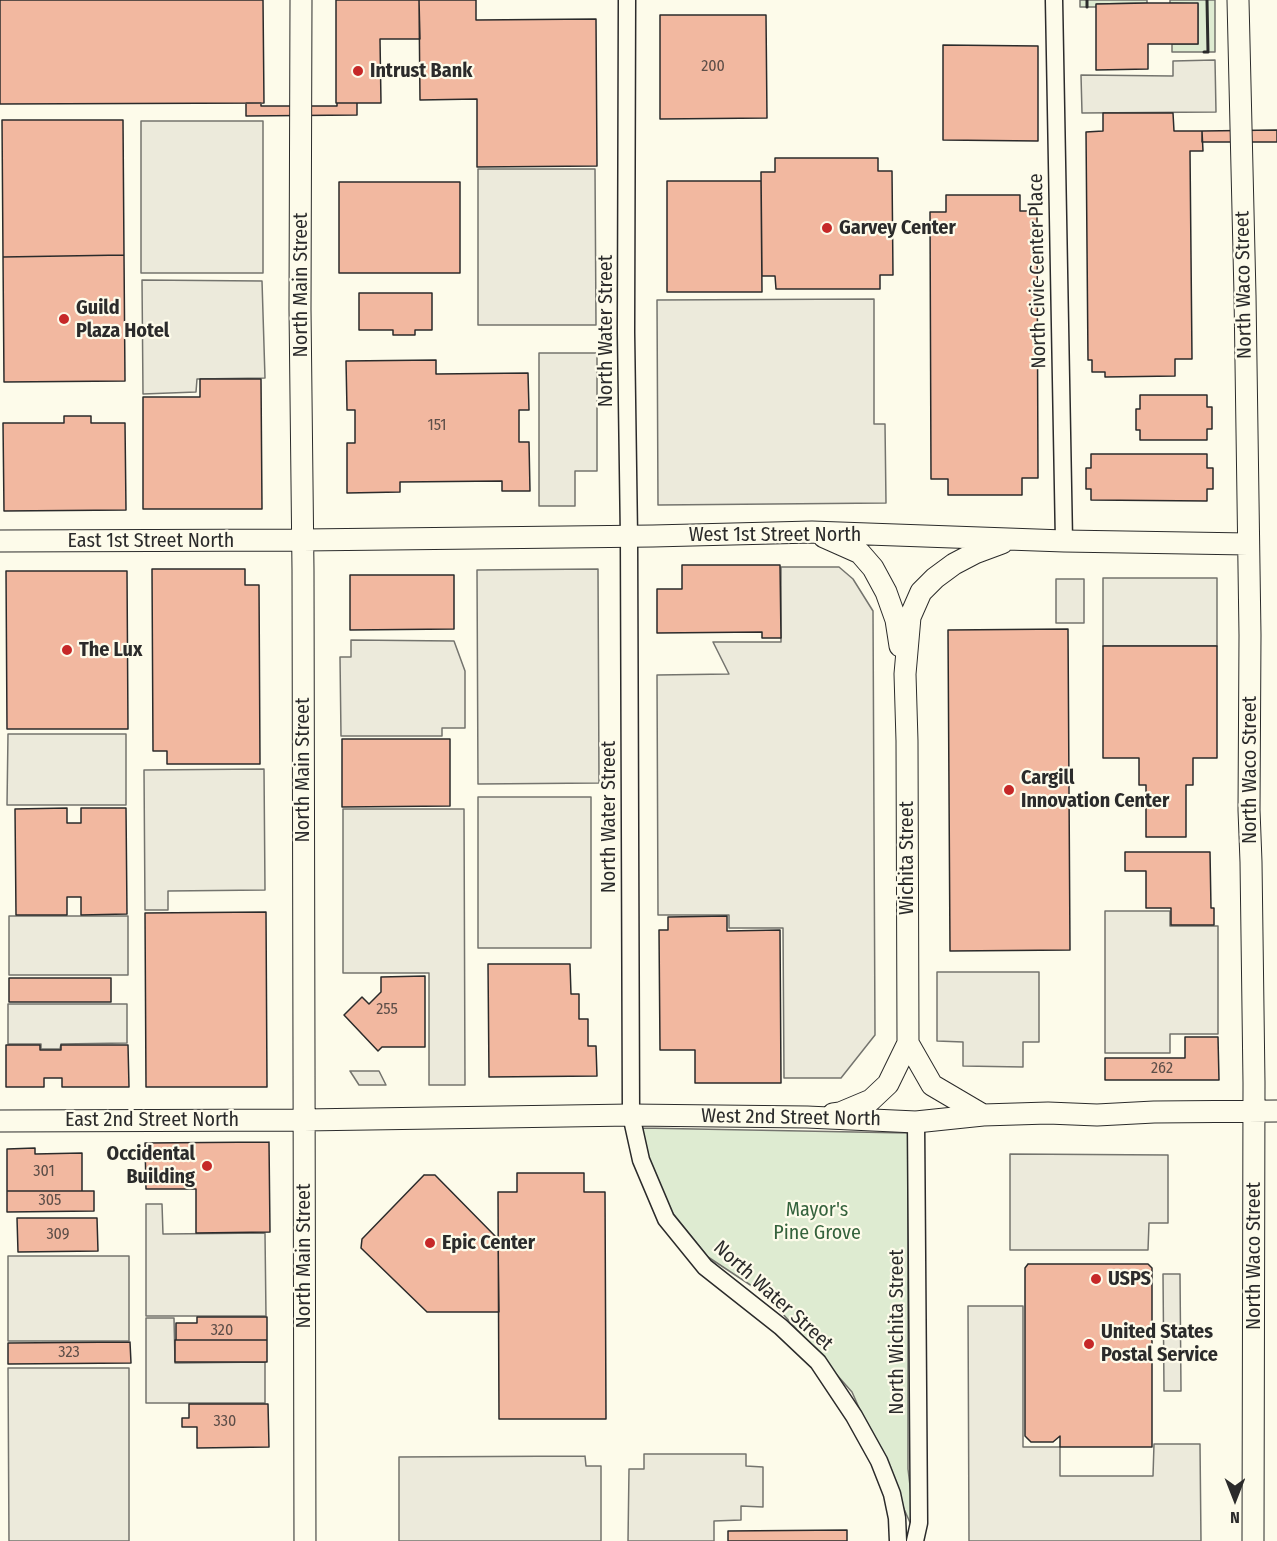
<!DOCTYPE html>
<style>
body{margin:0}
#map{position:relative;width:1277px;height:1541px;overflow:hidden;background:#fdfbea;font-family:"Fira Sans Condensed",sans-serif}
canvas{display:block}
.north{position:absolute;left:1205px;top:1469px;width:60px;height:60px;-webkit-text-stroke:4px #fdfbea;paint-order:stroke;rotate:180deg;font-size:16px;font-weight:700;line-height:24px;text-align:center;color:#2b2b2b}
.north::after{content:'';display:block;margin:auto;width:21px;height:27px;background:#2b2b2b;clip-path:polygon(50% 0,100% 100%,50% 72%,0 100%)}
</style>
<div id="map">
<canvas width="1277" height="1541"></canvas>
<div class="north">N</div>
</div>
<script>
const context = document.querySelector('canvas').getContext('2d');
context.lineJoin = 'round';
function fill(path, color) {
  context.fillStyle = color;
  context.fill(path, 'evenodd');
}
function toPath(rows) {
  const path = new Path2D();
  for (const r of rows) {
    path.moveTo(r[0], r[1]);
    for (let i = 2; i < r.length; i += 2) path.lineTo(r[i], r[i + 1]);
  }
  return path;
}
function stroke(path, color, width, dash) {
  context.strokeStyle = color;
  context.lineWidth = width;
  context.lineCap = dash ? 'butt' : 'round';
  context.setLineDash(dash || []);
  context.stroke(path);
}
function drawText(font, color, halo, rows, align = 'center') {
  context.font = font + ' "Fira Sans Condensed",sans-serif';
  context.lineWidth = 4.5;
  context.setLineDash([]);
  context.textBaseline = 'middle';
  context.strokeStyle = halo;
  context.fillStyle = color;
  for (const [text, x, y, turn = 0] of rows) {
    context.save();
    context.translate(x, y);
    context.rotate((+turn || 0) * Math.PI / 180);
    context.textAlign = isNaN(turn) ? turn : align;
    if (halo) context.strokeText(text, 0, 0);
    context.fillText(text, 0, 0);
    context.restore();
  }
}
const green = toPath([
 [1080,0,1147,0,1147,3,1097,4,1096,7,1080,7,1080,0],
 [1170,0,1215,0,1215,52,1172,52,1172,44,1198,44,1198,4,1170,3,1170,0],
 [642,1128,908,1133,908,1469,916,1536,852,1392,767,1296,708,1257,671,1211,651,1167,642,1128]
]);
const parking = toPath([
 [1215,60,1216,112,1082,113,1081,75,1173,76,1173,61,1215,60],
 [141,121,263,121,263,273,141,273,141,121],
 [478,169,595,169,596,325,478,325,478,169],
 [142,280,262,281,265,378,197,379,196,392,143,394,142,280],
 [874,299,874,424,885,424,886,503,658,505,657,300,874,299],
 [539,353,597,353,597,471,575,471,575,506,539,506,539,353],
 [781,567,839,567,853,579,873,611,875,1035,841,1078,784,1078,783,928,729,928,729,915,658,915,657,675,729,674,713,642,781,642,781,567],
 [598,569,599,783,478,784,477,570,598,569],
 [1103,578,1217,578,1217,646,1103,646,1103,578],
 [1056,579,1084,579,1084,623,1056,623,1056,579],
 [351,640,454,641,465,671,465,728,442,728,442,736,341,736,340,657,351,657,351,640],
 [8,734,126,734,126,805,7,805,8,734],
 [264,769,265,890,168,891,168,910,145,910,144,770,264,769],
 [478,797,591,797,591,948,478,948,478,797],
 [343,809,464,809,465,1085,429,1085,429,973,343,973,343,809],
 [1105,911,1170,911,1170,926,1218,926,1218,1034,1170,1034,1170,1053,1105,1053,1105,911],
 [9,916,128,916,128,975,9,975,9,916],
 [937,972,1039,972,1039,1042,1023,1042,1023,1067,963,1066,963,1042,937,1041,937,972],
 [8,1004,127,1004,127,1043,61,1044,60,1049,41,1049,41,1044,8,1044,8,1004],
 [350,1071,379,1071,386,1085,359,1085,350,1071],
 [1010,1154,1168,1155,1168,1223,1149,1223,1148,1250,1010,1250,1010,1154],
 [146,1204,162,1204,163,1234,265,1233,266,1316,146,1316,146,1204],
 [8,1256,129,1256,129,1341,8,1341,8,1256],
 [1163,1274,1180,1274,1181,1391,1164,1391,1163,1274],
 [968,1306,1023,1306,1023,1447,1060,1447,1060,1476,1153,1476,1154,1444,1200,1444,1201,1541,969,1541,968,1306],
 [146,1318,174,1318,175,1363,265,1362,265,1403,146,1403,146,1318],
 [8,1368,129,1368,129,1541,9,1541,8,1368],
 [644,1454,746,1454,746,1466,763,1467,763,1507,741,1506,741,1520,714,1521,714,1541,628,1541,629,1469,644,1469,644,1454],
 [585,1456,586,1466,601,1466,601,1541,399,1541,399,1457,585,1456]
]);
const building = toPath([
 [0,0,263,0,264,103,0,104,0,0],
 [336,0,419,0,420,39,380,39,381,103,336,103,336,0],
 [419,0,476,0,476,20,596,19,597,166,477,167,477,99,420,100,419,0],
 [1147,3,1198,3,1198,44,1148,44,1148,69,1096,70,1096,4,1147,3],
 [660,15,766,15,767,118,660,119,660,15],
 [943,45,1038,46,1038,141,943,140,943,45],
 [246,103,261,103,261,106,337,106,337,103,357,103,357,115,246,116,246,103],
 [1103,113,1173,113,1174,131,1202,131,1203,151,1190,151,1192,359,1175,359,1175,376,1105,377,1105,372,1092,372,1092,360,1088,360,1086,132,1103,131,1103,113],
 [2,120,123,120,124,255,3,257,2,120],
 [1277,130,1277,142,1202,142,1202,131,1277,130],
 [775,158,878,158,878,171,892,171,893,275,880,275,880,289,776,289,775,276,762,276,761,172,775,172,775,158],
 [667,181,761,181,762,292,667,292,667,181],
 [339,182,460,182,460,273,339,273,339,182],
 [946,195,1020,195,1020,211,1037,211,1038,478,1022,478,1022,495,948,495,948,479,931,479,930,212,946,212,946,195],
 [124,255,125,381,4,382,3,257,124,255],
 [359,293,432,293,432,330,415,330,415,335,393,335,393,330,359,330,359,293],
 [436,360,436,374,528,373,529,410,519,410,519,442,529,442,530,491,502,491,502,481,400,482,400,492,347,493,347,443,355,443,355,410,347,410,346,361,436,360],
 [200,379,261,379,262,509,143,509,143,397,200,397,200,379],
 [1140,395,1207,395,1207,407,1212,407,1212,429,1207,429,1207,440,1140,440,1140,430,1136,430,1136,409,1140,409,1140,395],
 [64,416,91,416,91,423,125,423,126,510,4,511,3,423,64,423,64,416],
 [1091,454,1207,454,1207,468,1213,468,1213,489,1207,489,1207,501,1091,500,1091,489,1086,489,1086,468,1091,468,1091,454],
 [682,565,780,565,781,638,762,638,762,632,657,633,657,589,682,589,682,565],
 [152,569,245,569,245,585,259,585,260,764,167,764,167,751,153,751,152,569],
 [6,571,127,571,128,729,7,729,6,571],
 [350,575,454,575,454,629,350,630,350,575],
 [1068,629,1070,950,950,951,948,630,1068,629],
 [1103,646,1217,646,1217,758,1193,758,1193,785,1186,785,1186,837,1146,837,1146,785,1139,785,1139,758,1103,758,1103,646],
 [342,739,450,739,450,806,342,807,342,739],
 [67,808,67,823,81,823,81,808,126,808,127,914,81,915,81,897,67,897,67,915,16,915,15,809,67,808],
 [1125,852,1210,852,1211,908,1214,908,1214,925,1171,925,1171,908,1146,908,1146,871,1125,871,1125,852],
 [266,912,267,1087,146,1087,145,913,266,912],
 [727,916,727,931,780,930,781,1083,695,1083,695,1050,660,1050,659,930,668,930,668,917,727,916],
 [488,964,570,964,571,994,579,994,579,1019,588,1019,588,1046,596,1046,597,1076,489,1077,488,964],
 [425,976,425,1047,382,1047,378,1051,344,1015,362,997,369,1004,381,992,381,977,425,976],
 [9,978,111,978,111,1002,9,1002,9,978],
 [1185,1037,1218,1037,1219,1080,1105,1080,1105,1058,1185,1058,1185,1037],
 [6,1045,40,1045,40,1050,61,1050,61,1045,128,1045,129,1087,62,1087,62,1078,44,1078,44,1087,6,1087,6,1045],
 [269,1142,270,1232,196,1233,196,1189,146,1189,145,1143,269,1142],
 [35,1148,35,1154,82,1153,82,1191,7,1191,7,1149,35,1148],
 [517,1173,584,1173,584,1192,605,1192,606,1419,499,1419,498,1192,517,1192,517,1173],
 [424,1175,435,1175,498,1239,499,1312,427,1312,361,1248,362,1239,424,1175],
 [7,1191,94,1191,94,1211,7,1212,7,1191],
 [17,1218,97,1218,98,1251,18,1252,17,1218],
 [1028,1264,1148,1264,1152,1268,1152,1447,1060,1447,1060,1436,1053,1442,1031,1442,1025,1436,1025,1268,1028,1264],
 [197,1317,267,1317,267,1340,176,1340,176,1323,197,1323,197,1317],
 [175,1340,267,1340,267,1362,175,1362,175,1340],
 [130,1342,131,1363,8,1364,8,1343,130,1342],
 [189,1404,268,1404,269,1447,197,1448,197,1427,182,1427,182,1418,189,1418,189,1404],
 [847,1530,847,1541,728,1541,728,1531,847,1530]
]);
const minor = toPath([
 [627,0,626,332,629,537,631,1115,641,1160,666,1219,705,1267,781,1327,818,1362,854,1416,879,1461,892,1494,897,1518,898,1541],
 [1054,0,1064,541],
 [915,1541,919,1523,916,1122]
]);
const tertiary = toPath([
 [301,0,300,309,303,570,305,1541],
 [1238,0,1245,295,1250,635,1249,810,1251,862,1254,1083,1253,1541],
 [824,537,860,553,873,568,886,592,896,620,900,646],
 [0,541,303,540,653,536,812,532,1064,541,1248,544],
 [908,1043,932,1085,983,1115],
 [833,1114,840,1113,871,1100,888,1084,908,1043,907,741,905,674,910,617,921,592,935,578,954,564,975,553,1002,543],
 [0,1121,304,1120,631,1115,807,1117,916,1122,983,1115,1048,1113,1097,1115,1154,1112,1277,1111]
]);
const wall = toPath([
 [1087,0,1087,7],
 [1204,52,1208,52,1207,0]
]);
const markers = [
 [358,71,6,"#c62828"],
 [827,228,6,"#c62828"],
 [64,319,6,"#c62828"],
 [67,650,6,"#c62828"],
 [1009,790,6,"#c62828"],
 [207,1166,6,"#c62828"],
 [430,1243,6,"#c62828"],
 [1096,1279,6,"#c62828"],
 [1089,1344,6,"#c62828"]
];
const numberNames = [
 ["200",713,67],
 ["151",437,426],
 ["255",387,1010],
 ["262",1162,1069],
 ["301",44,1172],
 ["305",50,1201],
 ["309",58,1235],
 ["320",222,1331],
 ["323",69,1353],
 ["330",225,1422]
];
const poiNames = [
 ["Intrust Bank",370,71],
 ["Garvey Center",839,228],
 ["Guild",76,308],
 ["Plaza Hotel",76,331],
 ["The Lux",79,650],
 ["Cargill",1021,778],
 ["Innovation Center",1021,801],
 ["Occidental",195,1154,"right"],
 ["Building",195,1177,"right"],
 ["Epic Center",442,1243],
 ["USPS",1108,1279],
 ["United States",1101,1332],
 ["Postal Service",1101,1355]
];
const streetNames = [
 ["North Civic Center Place",1038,271,-91],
 ["North Main Street",301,285,-90],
 ["North Waco Street",1244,285,-91],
 ["North Water Street",606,331,-90],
 ["West 1st Street North",775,535],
 ["East 1st Street North",151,541],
 ["North Main Street",303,770,-90],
 ["North Waco Street",1250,770,-90],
 ["North Water Street",609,817,-90],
 ["Wichita Street",907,858,-90],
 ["West 2nd Street North",791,1118,1],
 ["East 2nd Street North",152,1120],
 ["North Main Street",304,1256,-90],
 ["North Waco Street",1254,1256,-90],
 ["North Water Street",773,1296,42],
 ["North Wichita Street",897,1332,-90]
];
const parkNames = [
 ["Mayor's",817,1210],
 ["Pine Grove",817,1233]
];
fill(green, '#deebd1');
stroke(green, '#74746e', 1.5);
fill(parking, '#eceadb');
stroke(parking, '#74746e', 1.5);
fill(building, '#f2b8a0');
stroke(building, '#2b2b2b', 1.5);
stroke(minor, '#2b2b2b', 19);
stroke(tertiary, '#2b2b2b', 23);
stroke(minor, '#fdfbea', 16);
stroke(tertiary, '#fdfbea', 21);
stroke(wall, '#2b2b2b', 3);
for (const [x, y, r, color] of markers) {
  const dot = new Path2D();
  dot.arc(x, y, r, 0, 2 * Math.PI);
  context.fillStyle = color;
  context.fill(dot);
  stroke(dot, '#fdfbea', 2);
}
drawText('16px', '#5d4e48', null, numberNames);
drawText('bold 20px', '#2b2b2b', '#fdfbea', poiNames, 'left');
drawText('20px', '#2b2b2b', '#fdfbea', streetNames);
drawText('20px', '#34623c', '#fdfbea', parkNames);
</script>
